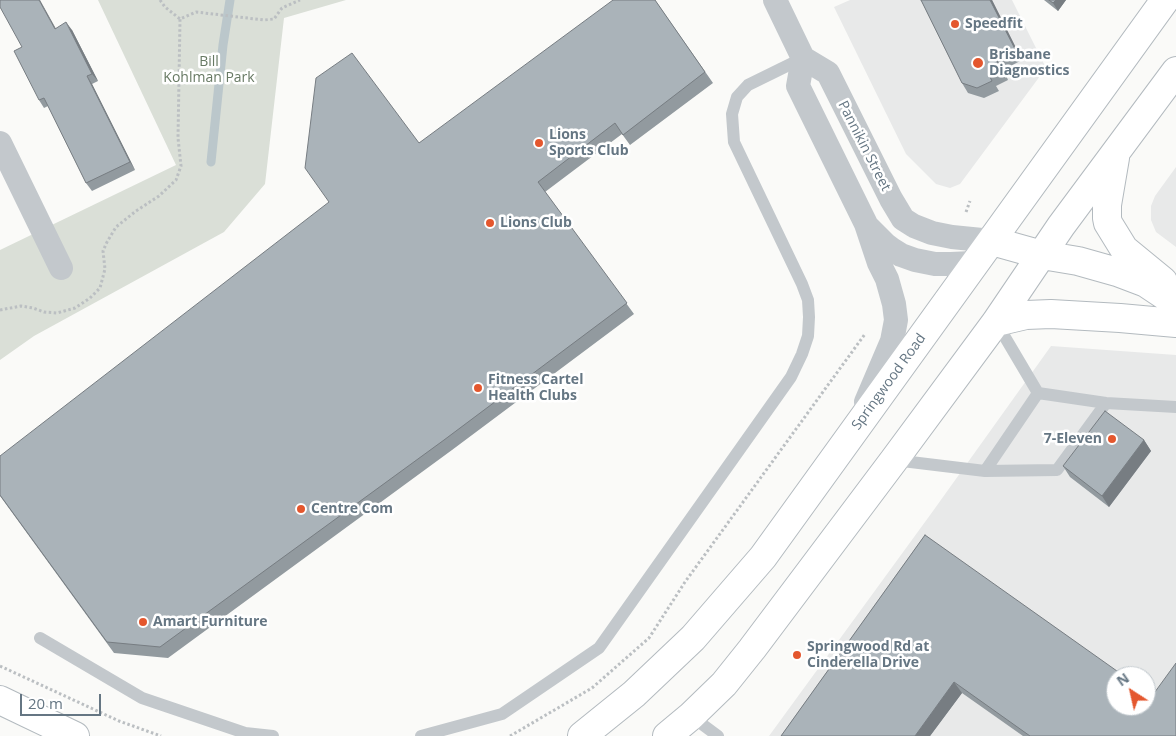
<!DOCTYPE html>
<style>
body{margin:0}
#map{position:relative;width:1176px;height:736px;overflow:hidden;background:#fafaf8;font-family:"Open Sans",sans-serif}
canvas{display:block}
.north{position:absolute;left:1106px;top:666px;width:50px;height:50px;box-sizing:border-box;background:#fff;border:1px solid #c1c8cd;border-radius:50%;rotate:325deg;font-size:14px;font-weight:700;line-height:20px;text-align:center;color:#657683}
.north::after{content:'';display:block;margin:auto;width:18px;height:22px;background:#e4572e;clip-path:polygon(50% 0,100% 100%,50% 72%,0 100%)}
.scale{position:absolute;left:20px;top:694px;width:81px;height:22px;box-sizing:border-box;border:2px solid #657683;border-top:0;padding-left:6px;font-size:15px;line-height:18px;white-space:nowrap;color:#657683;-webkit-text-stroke:4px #fff;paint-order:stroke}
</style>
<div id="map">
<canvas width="1176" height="736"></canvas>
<div class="north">N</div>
<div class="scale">20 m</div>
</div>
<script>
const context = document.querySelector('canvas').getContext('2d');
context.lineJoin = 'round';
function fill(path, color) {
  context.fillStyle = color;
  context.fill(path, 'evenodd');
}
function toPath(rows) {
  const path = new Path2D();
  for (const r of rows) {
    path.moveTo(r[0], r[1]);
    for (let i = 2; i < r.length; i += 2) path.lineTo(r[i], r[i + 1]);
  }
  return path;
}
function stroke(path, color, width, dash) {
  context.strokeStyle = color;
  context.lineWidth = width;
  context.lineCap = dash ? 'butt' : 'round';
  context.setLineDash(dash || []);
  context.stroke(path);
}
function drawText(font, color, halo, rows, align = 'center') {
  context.font = font + ' "Open Sans",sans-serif';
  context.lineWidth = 5;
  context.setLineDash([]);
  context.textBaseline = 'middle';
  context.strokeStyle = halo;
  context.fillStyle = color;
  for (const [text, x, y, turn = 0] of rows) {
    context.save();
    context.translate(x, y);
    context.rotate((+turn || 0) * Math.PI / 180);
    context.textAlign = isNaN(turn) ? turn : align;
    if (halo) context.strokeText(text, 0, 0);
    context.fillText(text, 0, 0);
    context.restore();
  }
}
const built = toPath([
 [850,0,1012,0,1046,68,960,184,950,188,936,184,906,154,834,7],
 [1176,167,1176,247,1156,232,1151,220,1151,206,1155,196],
 [1051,346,1176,355,1176,736,769,736,933,511],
 [1116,676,1146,676,1146,706,1116,706]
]);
const green = toPath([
 [98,0,346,0,284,18,265,184,224,232,34,336,0,360,0,250,176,165]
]);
const stream = toPath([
 [211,162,223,45,230,0]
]);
const path = toPath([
 [160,0,165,7,180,19,196,12,264,20,274,19,282,8,300,0],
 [966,212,970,201],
 [0,310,21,306,33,308,44,312,57,313,75,308,90,298,100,288,105,269,103,251,107,242,116,227,136,211,159,196,176,180,181,166,178,138,180,19],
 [0,666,119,721,161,736],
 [510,736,592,688,649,638,685,582,865,334]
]);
const lane = toPath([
 [996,322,1038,393],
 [1038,393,1106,403,1176,407],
 [894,460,985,471,1057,470,1106,403],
 [985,471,1038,393],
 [40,638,142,698,245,733,273,736],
 [691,716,718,736],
 [421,736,502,714,599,648,791,377,802,354,808,336,809,317,808,300,802,284,734,142,732,114,737,97,748,85,803,58]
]);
const street = toPath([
 [775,0,803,58,828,73,891,199,903,219,914,226,932,233,952,237,992,241],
 [803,58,798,86,866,224,879,263,887,279,894,304,896,320,892,341,866,402],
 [0,143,61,268],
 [868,227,885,244,893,250,901,255,915,260,935,264,951,264,972,263,977,262]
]);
const secondary = toPath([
 [1115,158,1107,205,1107,218,1108,223,1124,249,1163,281],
 [992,241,1042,255,1078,261,1117,272,1146,283,1176,303],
 [996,322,1026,315,1051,314,1120,318,1176,323],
 [0,700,75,736],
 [582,736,634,694,693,638,763,557,1165,0],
 [667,736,691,716,724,684,752,649,894,460,996,322,1061,226,1176,71]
]);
const wall = toPath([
 [655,0,713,83,630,145,622,134,545,192,634,314,452,450,168,658,114,653,0,496,419,143],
 [921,0,992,0,1022,60,1003,70,1008,80,996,86,999,91,984,98,968,93,962,83],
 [1044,0,1066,0,1058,11],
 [56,28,72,30,98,81,92,84,135,170,92,191,86,183,48,106,44,108,39,100],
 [1144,440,1151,451,1109,507,1070,477,1063,466],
 [925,535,1176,736,1023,736,962,693,930,736,781,736]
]);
const shadedWall = toPath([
 [39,0,40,0,60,36,55,29],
 [990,0,992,0,1022,60,1016,51],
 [1056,0,1066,0,1058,11,1053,3],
 [66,22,72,30,98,81,92,74],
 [997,61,1003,70,1008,80,1002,71],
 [87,76,92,84,135,170,130,162],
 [1144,440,1151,451,1109,507,1102,496],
 [954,682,962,693,930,736,915,736]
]);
const building = toPath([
 [0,0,39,0,55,29,66,22,92,74,87,76,130,162,86,183,44,98,39,100,14,51,22,47,0,7,0,0],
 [613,0,655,0,705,72,623,135,615,123,538,182,627,303,444,440,160,647,107,642,0,495,0,456,329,202,305,168,316,78,352,53,419,143,613,0],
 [921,0,990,0,1016,51,997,61,1002,71,990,77,992,81,977,88,962,83,921,0],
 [1049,0,1056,0,1053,3,1049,0],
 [1105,411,1144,440,1102,496,1063,466,1105,411],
 [925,535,1124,676,1116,676,1116,706,1146,706,1146,692,1152,696,1176,663,1176,736,1030,736,954,682,915,736,781,736,925,535]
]);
const markers = [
 [955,24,5,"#e4572e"],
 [978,63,6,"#e4572e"],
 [539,143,5,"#e4572e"],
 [490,223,5,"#e4572e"],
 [478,388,5,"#e4572e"],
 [1112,439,5,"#e4572e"],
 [301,509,5,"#e4572e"],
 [143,622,5,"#e4572e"],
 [797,655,5,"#e4572e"]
];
const poiNames = [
 ["Speedfit",965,24],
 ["Brisbane",989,55],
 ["Diagnostics",989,71],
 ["Lions",549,135],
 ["Sports Club",549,151],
 ["Lions Club",500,223],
 ["Fitness Cartel",488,380],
 ["Health Clubs",488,396],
 ["7-Eleven",1102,439,"right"],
 ["Centre Com",311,509],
 ["Amart Furniture",153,622],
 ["Springwood Rd at",807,647],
 ["Cinderella Drive",807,663]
];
const parkNames = [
 ["Bill",209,62],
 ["Kohlman Park",209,78]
];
const streetNames = [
 ["Pannikin Street",864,146,63],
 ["Springwood Road",889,382,-54]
];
fill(built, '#e8e9e9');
fill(green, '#dadfd7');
stroke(stream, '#bbc7cb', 9);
stroke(secondary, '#b3babf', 30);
stroke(path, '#bbbfc2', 3, [2.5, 2.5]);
stroke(lane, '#c3c8cc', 12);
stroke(street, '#c3c8cc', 24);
stroke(secondary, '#fff', 28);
fill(wall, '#929a9f');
fill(shadedWall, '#777d82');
fill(building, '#aab3b9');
stroke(building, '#777d82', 1);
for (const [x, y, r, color] of markers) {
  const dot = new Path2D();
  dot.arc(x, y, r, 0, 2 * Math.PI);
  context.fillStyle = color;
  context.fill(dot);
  stroke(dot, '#fff', 2);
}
drawText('bold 14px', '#657683', '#fff', poiNames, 'left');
drawText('14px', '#687a64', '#fff', parkNames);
drawText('14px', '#657683', '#fff', streetNames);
</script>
